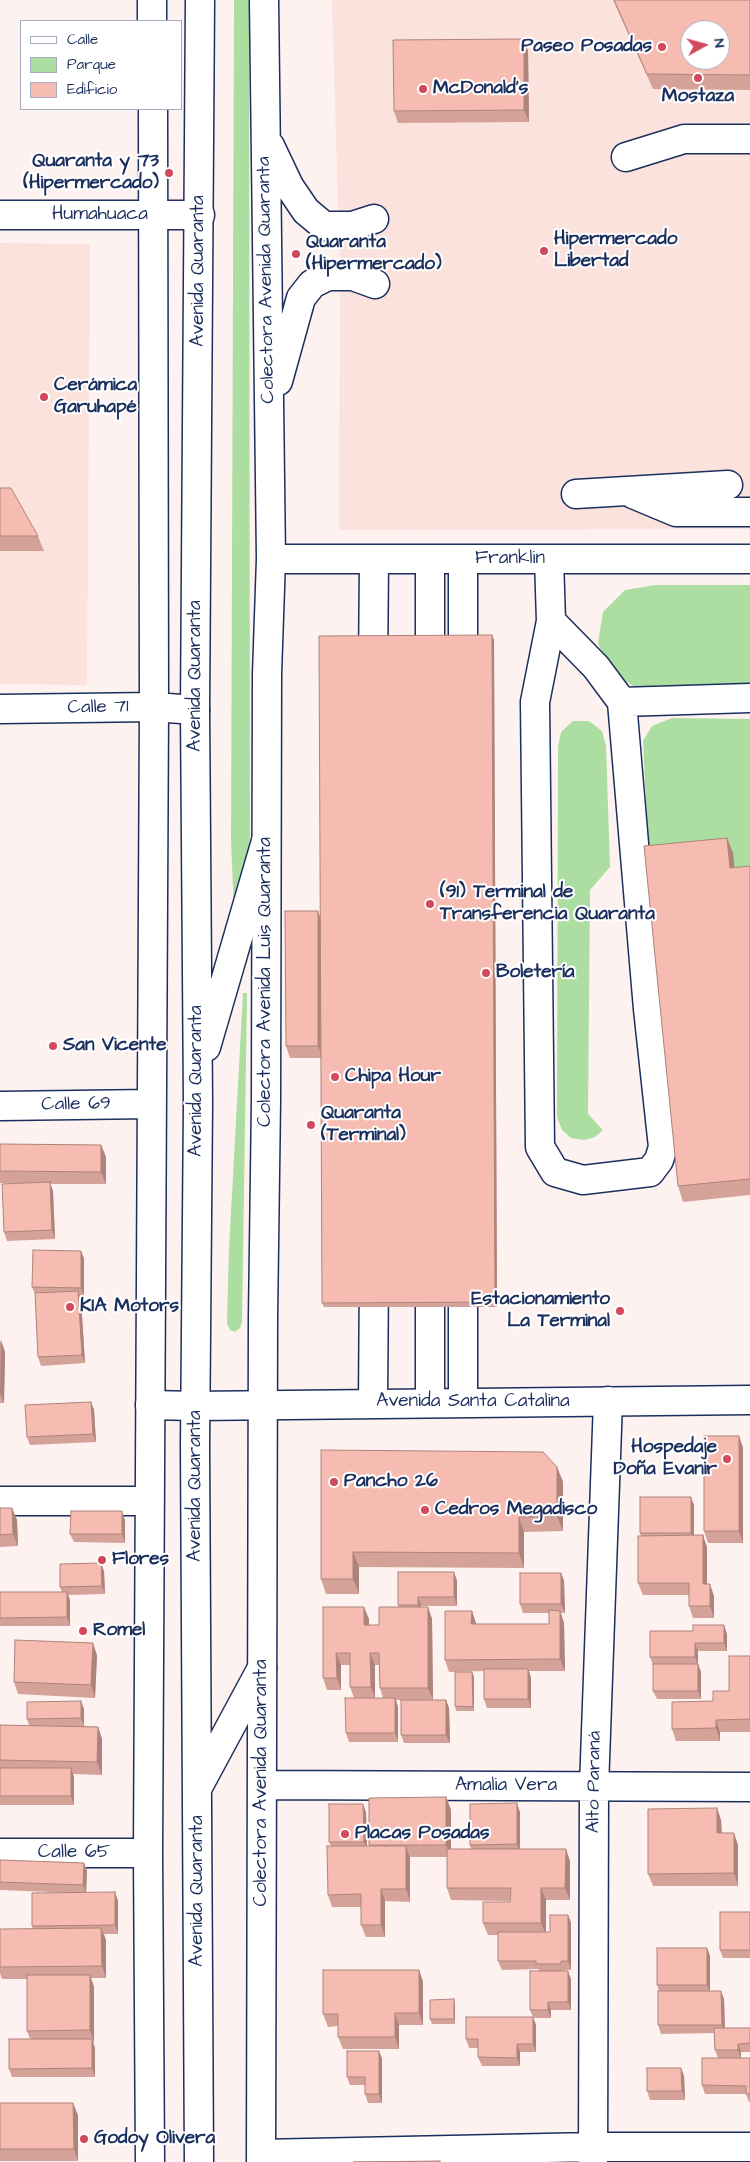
<!DOCTYPE html>
<meta charset="utf-8">
<style>
body{margin:0}
#map{position:relative;width:750px;height:2162px;overflow:hidden;background:#fdf2ef;font-family:"Architects Daughter",sans-serif}
canvas{display:block}
.legend{position:absolute;left:20px;top:20px;width:162px;height:90px;box-sizing:border-box;background:#fff;border:1px solid #a4acbf;margin:0;padding:6px 9px;list-style:none;font-size:15px;color:#1b2f5e}
.legend li{display:flex;align-items:center;gap:10px;height:25px}
.legend b{width:25px;border:1px solid #a4acbf}
.north{position:absolute;left:680px;top:20px;width:50px;height:50px;box-sizing:border-box;background:#fff;border:1px solid #a4acbf;border-radius:50%;rotate:83deg;font-size:14px;font-weight:700;line-height:20px;text-align:center;color:#1b2f5e}
.north::after{content:'';display:block;margin:auto;width:18px;height:22px;background:#d1495b;clip-path:polygon(50% 0,100% 100%,50% 72%,0 100%)}
</style>
<div id="map">
<canvas width="750" height="2162"></canvas>
<ul class="legend">
<li><b style="height:6px;background:#fff"></b>Calle</li>
<li><b style="height:14px;background:#abdea0"></b>Parque</li>
<li><b style="height:14px;background:#f7bcb1"></b>Edificio</li>
</ul>
<div class="north">N</div>
</div>
<script>
const context = document.querySelector('canvas').getContext('2d');
context.lineJoin = 'round';
function fill(path, color) {
  context.fillStyle = color;
  context.fill(path, 'evenodd');
}
function toPath(rows) {
  const path = new Path2D();
  for (const r of rows) {
    path.moveTo(r[0], r[1]);
    for (let i = 2; i < r.length; i += 2) path.lineTo(r[i], r[i + 1]);
  }
  return path;
}
function stroke(path, color, width, dash) {
  context.strokeStyle = color;
  context.lineWidth = width;
  context.lineCap = dash ? 'butt' : 'round';
  context.setLineDash(dash || []);
  context.stroke(path);
}
function drawText(font, color, halo, rows, align = 'center') {
  context.font = font + ' "Architects Daughter",sans-serif';
  context.lineWidth = 4;
  context.setLineDash([]);
  context.textBaseline = 'middle';
  context.strokeStyle = halo;
  context.fillStyle = color;
  for (const [text, x, y, turn = 0] of rows) {
    context.save();
    context.translate(x, y);
    context.rotate((+turn || 0) * Math.PI / 180);
    context.textAlign = isNaN(turn) ? turn : align;
    if (halo) context.strokeText(text, 0, 0);
    context.fillText(text, 0, 0);
    context.restore();
  }
}
const built = toPath([
 [332,0,750,0,750,529,339,530,340,276],
 [690,30,720,30,720,60,690,60],
 [0,243,90,244,87,685,0,684]
]);
const green = toPath([
 [234,0,248,0,249,2,250,840,235,934,231,841],
 [656,585,750,585,750,686,637,688,610,672,598,643,603,612,625,590],
 [672,718,750,719,750,882,649,862,643,741,652,726],
 [573,721,589,721,602,731,606,746,610,867,590,890,588,1114,603,1130,595,1137,584,1140,571,1138,562,1130,557,1117,558,747,561,732],
 [243,993,247,993,242,1322,240,1328,235,1332,230,1330,227,1323,229,1249]
]);
const minor = toPath([
 [152,0,152,21],
 [270,146,289,186,306,211,324,226,352,226,374,219],
 [626,157,684,139,750,139],
 [0,215,200,215],
 [278,381,301,298,312,284,328,276,353,276,375,284],
 [576,494,728,485],
 [633,494,676,512,750,512],
 [271,559,750,559],
 [549,559,551,621,535,702,540,1147,555,1172,583,1180,650,1172,659,1160,663,1147,648,1009,622,702,596,667,551,621],
 [373,672,374,559],
 [430,672,430,559],
 [463,673,463,559],
 [622,702,750,698],
 [0,709,154,707,195,710],
 [0,1106,151,1104],
 [430,1270,430,1402],
 [463,1402,463,1271],
 [373,1403,374,1270],
 [0,1501,150,1501],
 [262,1785,750,1787],
 [0,1853,148,1853],
 [261,2154,593,2147,750,2147],
 [150,2162,148,1853,154,707,153,109],
 [261,2162,263,1318,266,1100,267,674,271,559,264,0],
 [593,2162,594,1787,608,1401]
]);
const major = toPath([
 [195,1406,750,1400]
]);
const highway = toPath([
 [206,1047,266,841],
 [150,1405,195,1406],
 [199,1785,262,1668],
 [199,2162,195,1446,198,1104,195,710,200,0]
]);
const wall = toPath([
 [613,0,750,0,750,90,653,89],
 [524,39,528,51,529,122,398,123,394,111],
 [0,488,38,536,44,551,0,551],
 [494,640,497,1307,324,1307,322,1303,321,1058,290,1058,286,1046,318,911,320,918],
 [727,838,733,853,734,868,750,866,750,1195,683,1202,678,1186],
 [0,1144,101,1145,106,1157,106,1184,50,1184,53,1191,55,1239,7,1241,4,1232,17,1184,0,1183],
 [81,1251,84,1259,84,1296,80,1296,81,1300,85,1363,41,1366,38,1357,35,1294,32,1287],
 [0,1340,5,1352,4,1403,0,1403],
 [91,1402,94,1410,96,1442,30,1445,27,1437],
 [739,1436,743,1448,743,1543,708,1543,704,1531],
 [321,1450,557,1467,563,1482,563,1531,524,1532,524,1568,359,1567,359,1594,326,1594,321,1579],
 [694,1505,694,1535,707,1547,707,1584,714,1596,714,1618,693,1618,689,1606,689,1595,643,1595,638,1583,641,1536,640,1533],
 [0,1508,12,1508,17,1520,18,1546,0,1547],
 [125,1520,125,1543,74,1542,70,1534],
 [104,1571,105,1594,68,1595,70,1600,70,1626,0,1626,0,1592,62,1592,60,1587],
 [454,1572,457,1581,457,1606,421,1606,421,1607,428,1607,432,1619,433,1700,446,1700,449,1708,450,1743,404,1743,401,1735,401,1700,396,1700,398,1707,398,1742,349,1742,346,1733,354,1698,350,1687,350,1665,341,1665,341,1690,327,1690,323,1678,323,1607,369,1619,369,1625,379,1625,399,1607,398,1605],
 [375,1665,379,1665,380,1688,383,1698,375,1698],
 [561,1573,564,1581,565,1613,561,1613,564,1623,565,1671,529,1671,531,1678,531,1708,487,1708,484,1699,484,1671,449,1672,445,1660,472,1611,476,1624,549,1624,549,1613,523,1613,520,1604],
 [727,1634,727,1651,698,1651,698,1665,701,1672,701,1699,657,1699,653,1691,653,1665,650,1657],
 [97,1655,95,1698,18,1694,14,1682],
 [750,1656,750,1732,720,1732,720,1741,676,1741,672,1729,729,1691],
 [472,1672,474,1677,474,1711,456,1711,455,1706],
 [84,1709,84,1726,98,1727,102,1739,102,1775,73,1774,74,1777,74,1805,0,1805,0,1725,29,1725,27,1719],
 [446,1797,451,1810,451,1849,471,1849,470,1845,520,1812,520,1849,570,1861,570,1900,546,1900,546,1932,550,1932,568,1915,571,1923,571,1970,565,1970,564,1971,571,1979,571,2010,551,2010,551,2018,533,2018,536,2025,536,2052,520,2052,520,2066,482,2066,478,2057,478,2048,469,2048,466,2039,533,2017,530,2010,539,1971,538,1969,502,1970,498,1961,498,1935,488,1935,483,1923,510,1902,510,1901,451,1900,447,1888,447,1857,409,1857,410,1902,385,1901,385,1937,366,1937,361,1925,361,1907,332,1907,328,1895,331,1846,329,1842,366,1812,367,1846,370,1846,369,1845],
 [717,1808,721,1820,722,1833,738,1845,738,1886,653,1886,648,1874],
 [0,1860,84,1863,87,1871,86,1893,118,1901,118,1934,104,1934,106,1940,106,1978,91,1978,94,1987,94,2042,93,2042,95,2048,95,2077,12,2077,9,2069,30,2039,27,2031,27,1979,2,1979,0,1973,0,1929,33,1929,32,1926,76,1893,0,1890],
 [750,1912,750,1958,723,1958,720,1950],
 [707,1948,710,1956,710,1991,724,1999,725,2028,750,2028,750,2052,741,2052,741,2058,750,2058,750,2102,749,2102,746,2094,705,2094,702,2085,718,2058,715,2050,714,2033,661,2034,658,2025,659,1991,657,1985],
 [419,1970,423,1982,423,2025,399,2025,399,2049,343,2049,338,2037,338,2026,328,2027,323,2014],
 [455,2004,455,2024,432,2024,430,2019],
 [379,2051,382,2059,382,2103,368,2103,365,2094,365,2085,350,2085,347,2077],
 [681,2068,684,2076,685,2100,650,2100,647,2091],
 [0,2103,78,2115,78,2161,0,2161]
]);
const shadedWall = toPath([
 [524,39,528,51,529,122,524,110],
 [492,635,494,640,497,1307,495,1302],
 [727,838,733,853,736,883,730,868],
 [318,911,322,923,323,1058,318,1046],
 [101,1145,106,1157,106,1184,101,1172],
 [50,1182,53,1191,55,1239,52,1230],
 [81,1251,84,1259,84,1296,81,1288],
 [78,1291,81,1300,85,1363,82,1355],
 [1,1340,5,1352,4,1403,0,1393],
 [91,1402,94,1410,96,1442,93,1434],
 [739,1436,743,1448,743,1543,739,1531],
 [557,1467,563,1482,563,1531,557,1516],
 [691,1497,694,1505,694,1541,691,1533],
 [12,1508,17,1520,18,1546,13,1534],
 [122,1511,125,1520,125,1543,122,1534],
 [519,1517,524,1532,524,1568,519,1553],
 [703,1535,707,1547,707,1596,703,1584],
 [353,1552,359,1567,359,1594,353,1579],
 [101,1563,104,1571,105,1594,102,1586],
 [454,1572,457,1581,457,1606,454,1597],
 [561,1573,564,1581,565,1613,561,1604],
 [710,1584,714,1596,714,1618,710,1606],
 [67,1592,70,1600,70,1626,67,1617],
 [418,1597,421,1606,421,1614,418,1605],
 [364,1607,369,1619,369,1637,364,1625],
 [428,1607,432,1619,433,1700,428,1688],
 [472,1611,476,1623,476,1636,471,1624],
 [560,1611,564,1623,565,1671,560,1659],
 [724,1625,727,1634,727,1651,724,1643],
 [93,1643,97,1655,95,1698,91,1685],
 [695,1643,698,1651,698,1665,695,1657],
 [336,1653,341,1665,341,1690,337,1678],
 [370,1653,375,1665,375,1699,371,1687],
 [698,1664,701,1672,701,1699,698,1691],
 [528,1669,531,1678,531,1708,528,1699],
 [472,1672,474,1677,474,1711,473,1707],
 [395,1698,398,1707,398,1742,395,1733],
 [446,1700,449,1708,450,1743,446,1735],
 [81,1701,84,1709,84,1726,81,1718],
 [716,1720,720,1732,720,1741,716,1728],
 [98,1727,102,1739,102,1775,97,1762],
 [71,1768,74,1777,74,1805,71,1796],
 [446,1797,451,1810,451,1857,446,1845],
 [517,1803,520,1812,520,1853,517,1844],
 [363,1804,366,1812,367,1850,364,1842],
 [717,1808,721,1820,722,1845,717,1833],
 [734,1833,738,1845,738,1886,734,1873],
 [406,1846,410,1858,410,1902,406,1889],
 [566,1849,570,1861,570,1900,565,1888],
 [84,1863,87,1871,86,1893,83,1885],
 [541,1888,546,1900,546,1935,541,1923],
 [381,1889,385,1901,385,1937,381,1925],
 [115,1892,118,1901,118,1934,115,1925],
 [568,1915,571,1923,571,1970,568,1961],
 [101,1928,106,1940,106,1978,102,1966],
 [707,1948,710,1956,710,1993,707,1985],
 [419,1970,423,1982,423,2025,419,2013],
 [568,1971,571,1979,571,2010,568,2002],
 [90,1975,94,1987,94,2042,90,2030],
 [721,1991,724,1999,725,2033,722,2025],
 [454,1999,455,2004,455,2024,454,2019],
 [548,2002,551,2010,551,2018,548,2010],
 [395,2013,399,2025,399,2049,395,2037],
 [533,2017,536,2025,536,2052,533,2044],
 [92,2039,95,2048,95,2077,92,2068],
 [517,2044,520,2052,520,2066,517,2058],
 [738,2044,741,2052,741,2058,738,2050],
 [379,2051,382,2059,382,2103,379,2094],
 [681,2068,684,2076,685,2100,682,2091],
 [73,2103,78,2115,78,2161,74,2149]
]);
const building = toPath([
 [614,0,750,0,750,75,647,74,614,0],
 [690,30,720,30,720,60,690,60,690,30],
 [524,39,524,110,394,111,393,40,524,39],
 [0,488,11,488,38,536,0,536,0,488],
 [492,635,495,1302,322,1303,319,636,492,635],
 [727,838,730,868,750,866,750,1179,678,1186,644,846,727,838],
 [285,911,318,911,318,1046,286,1046,285,911],
 [0,1144,101,1145,101,1172,0,1171,0,1144],
 [50,1182,52,1230,4,1232,2,1184,50,1182],
 [33,1250,81,1251,81,1288,32,1287,33,1250],
 [78,1291,82,1355,38,1357,35,1293,78,1291],
 [91,1402,93,1434,27,1437,25,1405,91,1402],
 [704,1436,739,1436,739,1531,704,1531,704,1436],
 [321,1450,543,1452,557,1467,557,1516,519,1517,519,1553,353,1552,353,1579,321,1579,321,1450],
 [640,1497,691,1497,691,1533,640,1533,640,1497],
 [0,1508,12,1508,13,1534,0,1535,0,1508],
 [71,1511,122,1511,122,1534,70,1534,71,1511],
 [703,1535,703,1584,710,1584,710,1606,689,1606,689,1583,638,1583,638,1536,703,1535],
 [101,1563,102,1586,60,1587,60,1564,101,1563],
 [398,1572,454,1572,454,1597,418,1597,418,1605,398,1605,398,1572],
 [520,1573,561,1573,561,1604,520,1604,520,1573],
 [0,1592,67,1592,67,1617,0,1618,0,1592],
 [323,1607,364,1607,364,1625,379,1625,379,1607,428,1607,428,1688,380,1688,379,1653,370,1653,371,1687,350,1687,350,1653,336,1653,337,1678,323,1678,323,1607],
 [549,1610,560,1611,560,1659,445,1660,445,1611,472,1611,471,1624,549,1624,549,1610],
 [693,1625,724,1625,724,1643,695,1643,695,1657,650,1657,650,1631,693,1631,693,1625],
 [15,1640,93,1643,91,1685,14,1682,15,1640],
 [729,1656,750,1656,750,1719,716,1720,716,1728,672,1729,672,1702,713,1701,713,1691,729,1691,729,1656],
 [653,1664,698,1664,698,1691,653,1691,653,1664],
 [484,1669,528,1669,528,1699,484,1699,484,1669],
 [455,1672,472,1672,473,1707,455,1706,455,1672],
 [345,1698,395,1698,395,1733,346,1733,345,1698],
 [401,1700,446,1700,446,1735,401,1735,401,1700],
 [81,1701,81,1718,27,1719,27,1702,81,1701],
 [0,1725,98,1727,97,1762,0,1760,0,1725],
 [0,1768,71,1768,71,1796,0,1796,0,1768],
 [446,1797,446,1845,369,1845,369,1798,446,1797],
 [517,1803,517,1844,470,1845,470,1804,517,1803],
 [329,1804,363,1804,364,1842,329,1842,329,1804],
 [717,1808,717,1833,734,1833,734,1873,648,1874,648,1809,717,1808],
 [327,1846,406,1846,406,1889,381,1889,381,1925,361,1925,361,1894,328,1895,327,1846],
 [447,1849,566,1849,565,1888,541,1888,541,1923,483,1923,483,1902,510,1902,511,1888,447,1888,447,1849],
 [0,1860,84,1863,83,1885,0,1882,0,1860],
 [115,1892,115,1925,32,1926,32,1893,115,1892],
 [720,1912,750,1912,750,1950,720,1950,720,1912],
 [550,1915,568,1915,568,1961,561,1961,561,1964,536,1964,536,1961,498,1961,498,1932,550,1932,550,1915],
 [101,1928,102,1966,0,1967,0,1929,101,1928],
 [657,1948,707,1948,707,1985,657,1985,657,1948],
 [323,1970,419,1970,419,2013,395,2013,395,2037,338,2037,338,2014,323,2014,323,1970],
 [530,1971,568,1971,568,2002,548,2002,548,2010,530,2010,530,1971],
 [27,1975,90,1975,90,2030,27,2031,27,1975],
 [658,1991,721,1991,722,2025,658,2025,658,1991],
 [454,1999,454,2019,430,2019,430,2000,454,1999],
 [466,2017,533,2017,533,2044,517,2044,517,2058,478,2057,478,2039,466,2039,466,2017],
 [714,2028,750,2028,750,2043,738,2044,738,2050,715,2050,714,2028],
 [9,2039,92,2039,92,2068,9,2069,9,2039],
 [347,2051,379,2051,379,2094,365,2094,365,2077,347,2077,347,2051],
 [702,2058,750,2058,750,2094,746,2094,746,2086,702,2085,702,2058],
 [647,2068,681,2068,682,2091,647,2091,647,2068],
 [0,2103,73,2103,74,2149,0,2149,0,2103],
 [440,2161,440,2162,353,2162,440,2161]
]);
const markers = [
 [662,47,5,"#d1495b"],
 [698,78,5,"#d1495b"],
 [423,89,5,"#d1495b"],
 [169,173,5,"#d1495b"],
 [544,251,5,"#d1495b"],
 [296,254,5,"#d1495b"],
 [44,397,5,"#d1495b"],
 [430,904,5,"#d1495b"],
 [486,973,5,"#d1495b"],
 [53,1046,5,"#d1495b"],
 [335,1077,5,"#d1495b"],
 [311,1125,5,"#d1495b"],
 [70,1307,5,"#d1495b"],
 [620,1311,5,"#d1495b"],
 [727,1459,5,"#d1495b"],
 [334,1482,5,"#d1495b"],
 [425,1510,5,"#d1495b"],
 [102,1560,5,"#d1495b"],
 [83,1631,5,"#d1495b"],
 [345,1834,5,"#d1495b"],
 [84,2139,5,"#d1495b"]
];
const poiNames = [
 ["Paseo Posadas",652,47,"right"],
 ["McDonald's",433,89],
 ["Mostaza",698,97,"center"],
 ["Quaranta y 73",159,162,"right"],
 ["(Hipermercado)",159,184,"right"],
 ["Hipermercado",554,240],
 ["Libertad",554,262],
 ["Quaranta",306,243],
 ["(Hipermercado)",306,265],
 ["Cerámica",54,386],
 ["Garuhapé",54,408],
 ["(91) Terminal de",440,893],
 ["Transferencia Quaranta",440,915],
 ["Boletería",496,973],
 ["San Vicente",63,1046],
 ["Chipa Hour",345,1077],
 ["Quaranta",321,1114],
 ["(Terminal)",321,1136],
 ["Estacionamiento",610,1300,"right"],
 ["La Terminal",610,1322,"right"],
 ["KIA Motors",80,1307],
 ["Hospedaje",717,1448,"right"],
 ["Doña Evanir",717,1470,"right"],
 ["Pancho 26",344,1482],
 ["Cedros Megadisco",435,1510],
 ["Flores",112,1560],
 ["Romel",93,1631],
 ["Placas Posadas",355,1834],
 ["Godoy Olivera",94,2139]
];
const streetNames = [
 ["Humahuaca",100,215],
 ["Avenida Quaranta",199,271,-90],
 ["Colectora Avenida Quaranta",267,280,-91],
 ["Franklin",510,559],
 ["Avenida Quaranta",196,676,-90],
 ["Calle 71",98,708,-1],
 ["Colectora Avenida Luis Quaranta",266,982,-90],
 ["Avenida Quaranta",197,1081,-90],
 ["Calle 69",76,1105,-1],
 ["Avenida Santa Catalina",473,1402],
 ["Avenida Quaranta",196,1486,-90],
 ["Alto Paraná",595,1782,-89],
 ["Colectora Avenida Quaranta",262,1783,-90],
 ["Amalia Vera",506,1786],
 ["Calle 65",74,1853],
 ["Avenida Quaranta",198,1891,-90]
];
fill(built, '#fbe2dc');
fill(green, '#abdea0');
stroke(minor, '#1b2f5e', 31);
stroke(major, '#1b2f5e', 31);
stroke(highway, '#1b2f5e', 31);
stroke(minor, '#fff', 28);
stroke(major, '#fff', 28);
stroke(highway, '#fff', 28);
fill(wall, '#d4a298');
fill(shadedWall, '#ad847c');
fill(building, '#f7bcb1');
stroke(building, '#ad847c', 1);
for (const [x, y, r, color] of markers) {
  const dot = new Path2D();
  dot.arc(x, y, r, 0, 2 * Math.PI);
  context.fillStyle = color;
  context.fill(dot);
  stroke(dot, '#fff', 2);
}
drawText('bold 19px', '#1b2f5e', '#fff', poiNames, 'left');
drawText('19px', '#1b2f5e', '#fff', streetNames);
</script>
